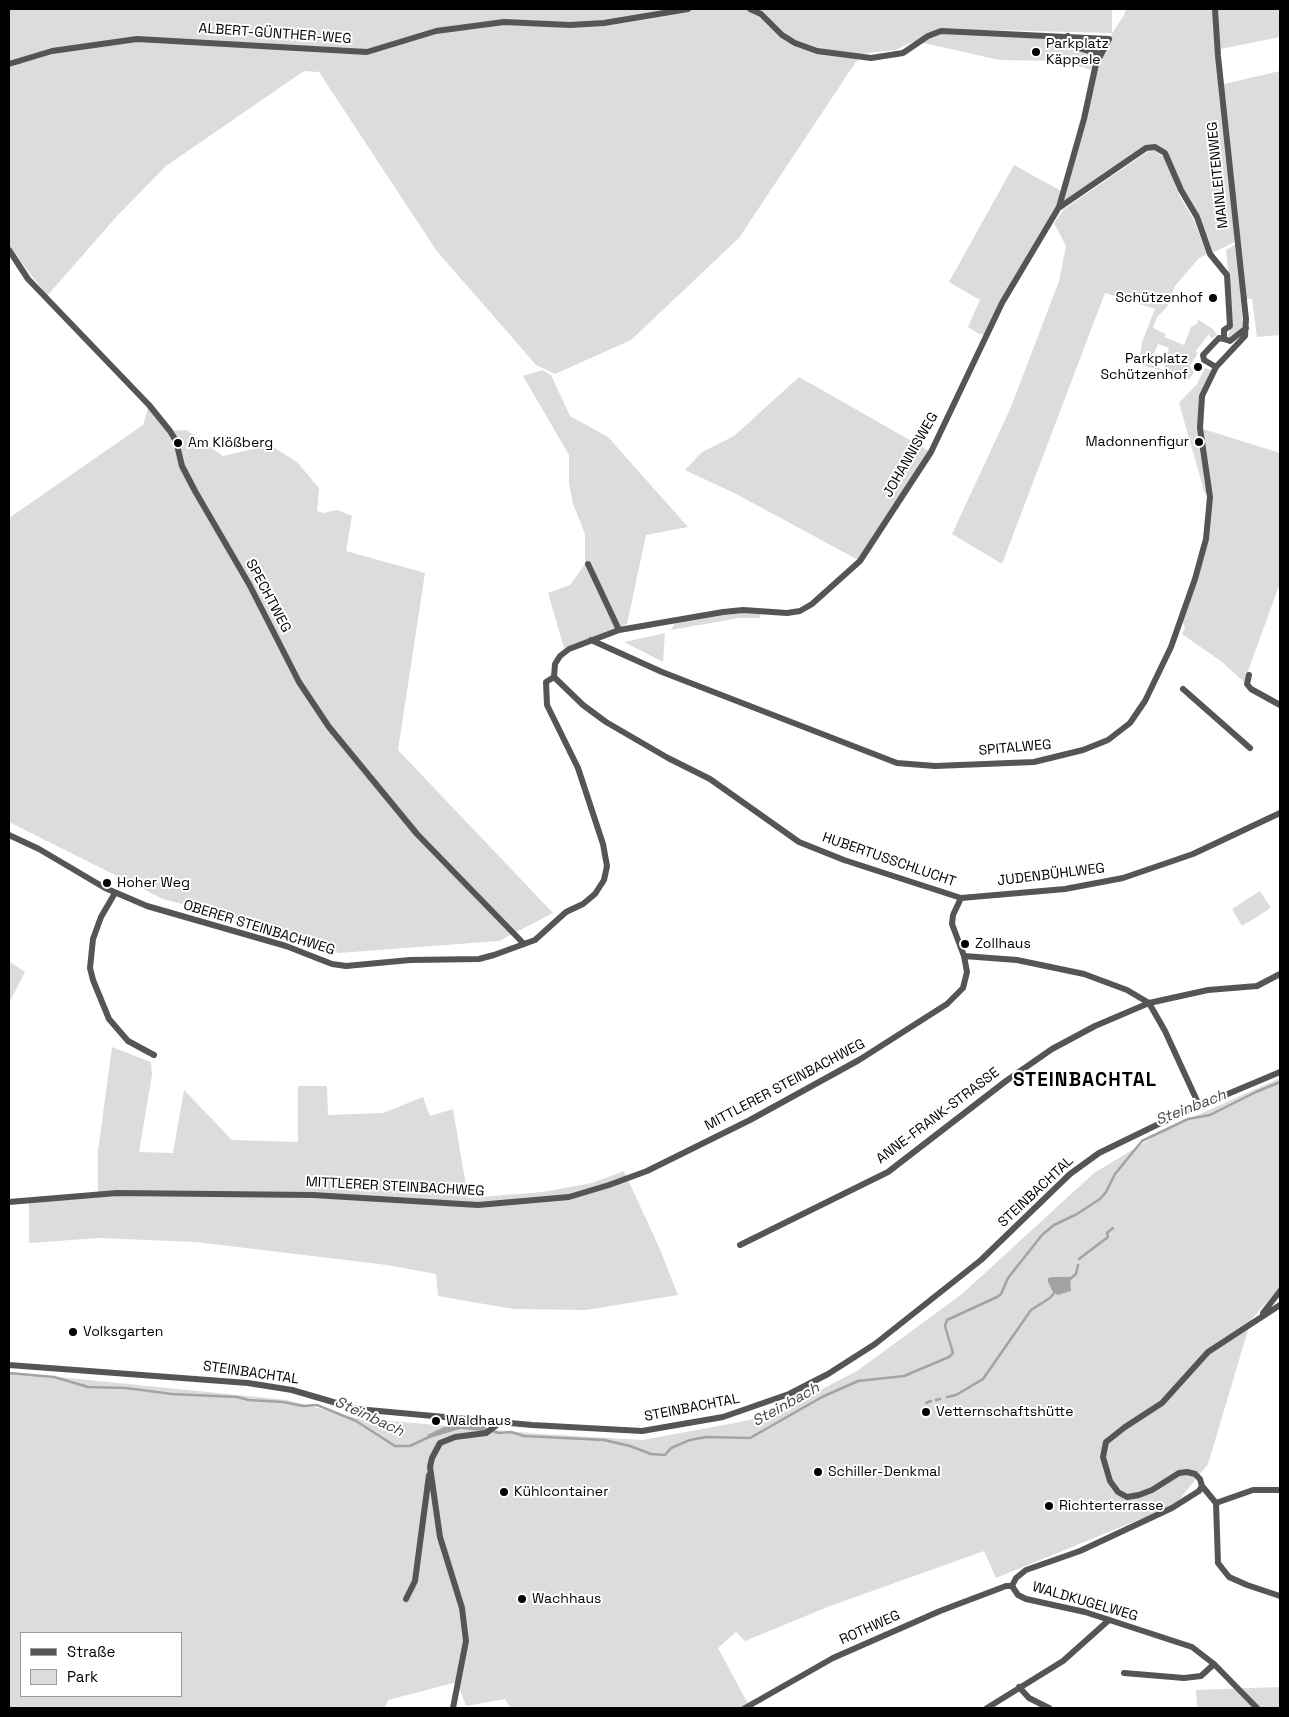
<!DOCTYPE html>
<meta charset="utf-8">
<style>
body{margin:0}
#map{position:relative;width:1289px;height:1717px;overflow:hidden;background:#fff;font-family:"Space Grotesk",sans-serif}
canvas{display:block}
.frame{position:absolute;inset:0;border:10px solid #000;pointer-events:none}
.legend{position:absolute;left:20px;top:1632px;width:162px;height:65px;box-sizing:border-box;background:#fff;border:1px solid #999;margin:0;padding:6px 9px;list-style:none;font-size:15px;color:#000}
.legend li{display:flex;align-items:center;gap:10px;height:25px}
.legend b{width:25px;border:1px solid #999}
</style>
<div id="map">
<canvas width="1289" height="1717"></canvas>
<div class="frame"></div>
<ul class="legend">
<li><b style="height:6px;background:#555"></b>Straße</li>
<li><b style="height:14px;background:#dcdcdc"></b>Park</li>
</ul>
</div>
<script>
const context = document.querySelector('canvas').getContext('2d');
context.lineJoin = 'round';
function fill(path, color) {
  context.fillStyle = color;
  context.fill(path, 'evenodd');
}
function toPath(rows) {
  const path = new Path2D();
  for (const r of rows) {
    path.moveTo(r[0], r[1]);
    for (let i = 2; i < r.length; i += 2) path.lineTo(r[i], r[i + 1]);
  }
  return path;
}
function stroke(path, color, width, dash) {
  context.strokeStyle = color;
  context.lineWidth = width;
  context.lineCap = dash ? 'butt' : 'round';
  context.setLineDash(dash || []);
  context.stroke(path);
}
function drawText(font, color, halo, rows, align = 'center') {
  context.font = font + ' "Space Grotesk",sans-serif';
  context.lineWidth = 4;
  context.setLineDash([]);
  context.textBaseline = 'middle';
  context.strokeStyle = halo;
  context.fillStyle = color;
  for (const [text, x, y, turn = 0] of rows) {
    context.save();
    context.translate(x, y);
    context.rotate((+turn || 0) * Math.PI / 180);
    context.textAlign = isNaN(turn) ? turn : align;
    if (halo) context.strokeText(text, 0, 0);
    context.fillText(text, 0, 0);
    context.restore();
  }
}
const green = toPath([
 [9,9,1112,9,1112,33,989,30,989,33,1068,36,1074,44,1099,54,1124,15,1126,9,1213,9,1216,56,1235,242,1210,254,1168,157,1151,147,1059,207,1002,303,989,335,979,334,968,327,980,300,949,282,1014,165,1061,191,1081,118,1091,70,1062,61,999,60,915,41,895,50,861,54,739,238,631,340,555,374,536,365,436,250,319,72,304,71,166,166,117,216,47,296,9,246],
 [1218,9,1280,9,1280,37,1220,49],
 [1280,71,1280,335,1257,337,1252,299,1246,299,1224,84],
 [1155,150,1165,158,1180,197,1193,218,1207,254,1199,258,1175,286,1167,307,1157,317,1153,328,1166,334,1164,337,1184,345,1191,327,1198,323,1197,319,1213,329,1217,335,1211,339,1209,334,1195,352,1198,353,1190,366,1194,373,1189,379,1139,364,1142,342,1155,309,1105,293,1002,564,952,534,1011,407,1059,281,1066,246,1054,223,1063,210,1147,152],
 [1158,344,1169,348,1164,370,1158,368,1152,358],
 [1236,244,1243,325,1235,335,1227,339,1233,322,1226,250],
 [1205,368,1211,370,1202,396,1200,428,1280,453,1280,583,1244,682,1222,662,1182,634,1185,627,1181,619,1206,539,1207,493,1205,494,1179,403,1197,384],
 [542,370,551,375,570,416,608,437,688,527,646,535,627,624,564,648,548,593,570,585,585,564,585,534,573,504,569,484,569,455,523,376],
 [799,377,931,452,860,561,738,495,685,470,702,452,734,436],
 [148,408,167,431,186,430,223,456,270,445,297,462,319,488,317,511,323,513,338,510,352,516,346,551,425,573,398,750,553,913,499,941,339,953,260,925,163,899,9,822,9,518,143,425],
 [761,611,760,618,739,618,671,630,677,620,723,612],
 [665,633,663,662,624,642],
 [1260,891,1271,908,1242,926,1232,909],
 [9,961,25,972,9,1003],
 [112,1047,151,1062,152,1075,139,1152,173,1153,184,1090,232,1140,298,1142,298,1086,327,1086,328,1115,383,1113,423,1097,430,1116,453,1109,468,1198,543,1192,592,1183,624,1171,659,1247,678,1295,586,1310,513,1309,438,1296,436,1274,387,1265,196,1242,99,1238,29,1243,29,1202,98,1192,98,1151],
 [1280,1078,1280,1287,1251,1320,1208,1464,1175,1505,996,1578,984,1551,830,1606,745,1641,736,1632,718,1648,748,1704,743,1708,511,1708,505,1699,466,1706,457,1682,388,1700,385,1708,9,1708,9,1372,287,1400,356,1418,542,1434,643,1440,750,1420,803,1399,857,1371,962,1294,1094,1173,1167,1129],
 [21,1633,181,1633,181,1696,21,1696],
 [1280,1687,1280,1708,1197,1708,1196,1690]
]);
const water = toPath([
 [1052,1277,1070,1277,1071,1291,1058,1295,1053,1292,1048,1282,1048,1278],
 [460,1425,486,1426,484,1431,460,1429,430,1438,427,1435,444,1427]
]);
const stream = toPath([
 [1079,1259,1108,1237,1107,1233,1113,1228],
 [1069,1280,1076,1274,1078,1265],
 [9,1373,54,1377,88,1387,126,1388,172,1394,237,1397,249,1400,283,1402,303,1406,317,1405,356,1421,395,1446,410,1446,431,1436],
 [947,1397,956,1395,983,1379,1031,1310,1050,1298,1055,1292],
 [936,1400,940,1399],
 [926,1403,931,1401],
 [482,1428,499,1433,511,1432,524,1436,604,1440,630,1446,651,1454,665,1455,671,1448,690,1440,706,1437,750,1438,822,1397,858,1381,904,1376,949,1357,953,1353,945,1326,947,1320,997,1297,1001,1294,1008,1278,1042,1235,1054,1225,1077,1214,1100,1199,1106,1192,1115,1174,1142,1141,1188,1119,1210,1115,1256,1092,1280,1082]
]);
const street = toPath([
 [1068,36,1079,48,1100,54],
 [9,64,52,51,137,39,367,52,436,31,504,22,570,25,604,23,688,9],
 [1060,207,1146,148,1155,147,1165,153,1181,190,1197,217,1210,254,1227,275,1230,326,1224,330,1224,339,1219,338,1203,355,1204,360,1216,367],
 [9,250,28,279,149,405,170,431,176,441,182,466,195,491,249,584,299,682,329,727,417,834,524,944],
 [1224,339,1230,341,1246,328],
 [588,564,619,630],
 [591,640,662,672,897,763,935,766,1034,762,1083,750,1108,740,1130,723,1145,701,1171,647,1195,579,1206,539,1210,497,1200,428,1202,396,1216,367,1245,336,1246,319,1218,56,1215,9],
 [1249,675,1247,684,1251,689,1280,705],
 [554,677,555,664,560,656,569,649,619,630,723,612,743,610,787,613,800,611,812,604,860,561,931,452,1002,303,1059,207,1084,119,1096,64,1109,39,941,31,928,36,903,53,871,58,817,51,795,43,782,35,761,14,750,9],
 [554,677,583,705,606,722,668,758,710,779,799,842,844,860,961,898,953,915,952,924,964,956,1017,960,1084,974,1127,990,1149,1003,1165,1031,1199,1105],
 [1183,689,1250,748],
 [9,835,39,849,105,888,147,906,286,946,332,964,346,966,410,960,479,959,494,955,535,940,566,912,583,904,595,894,604,880,607,866,603,844,578,768,547,705,546,682,554,677],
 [115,893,101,917,93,939,90,968,93,980,109,1019,128,1041,154,1055],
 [961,898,1065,889,1123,878,1193,854,1280,813],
 [9,1202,117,1193,313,1195,478,1205,569,1197,609,1185,647,1171,750,1120,859,1060,947,1004,963,988,967,972,964,956],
 [740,1245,888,1172,1006,1081,1052,1049,1095,1026,1149,1003,1208,990,1257,986,1280,974],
 [1263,1313,1280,1291],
 [9,1365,248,1383,292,1390,357,1409,532,1425,642,1431,723,1417,789,1394,828,1374,875,1344,981,1260,1070,1174,1099,1153,1173,1117,1280,1072],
 [1202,1486,1216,1503,1218,1563,1229,1577,1247,1585,1280,1596],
 [1216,1503,1253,1490,1280,1490],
 [1012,1586,1016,1578,1026,1570,1080,1551,1172,1508,1199,1491,1202,1486,1200,1479,1195,1474,1187,1472,1179,1473,1152,1490,1139,1495,1127,1497,1118,1492,1110,1481,1103,1457,1106,1442,1125,1427,1162,1403,1208,1352,1280,1305],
 [1012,1586,1018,1595,1026,1599,1085,1612,1192,1647,1214,1664,1257,1708],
 [406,1599,415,1581,429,1475],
 [1124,1673,1184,1678,1201,1676,1214,1664],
 [1019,1687,1029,1698,1049,1708],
 [453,1708,466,1641,462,1608,440,1537,430,1467,432,1458,440,1443,455,1437,486,1433,502,1421],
 [745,1708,833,1658,940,1611,1006,1586,1012,1586],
 [987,1708,1063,1661,1109,1620]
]);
const markers = [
 [1036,52,5,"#000"],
 [1213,298,5,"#000"],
 [1198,367,5,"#000"],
 [1199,442,5,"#000"],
 [178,443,5,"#000"],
 [107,883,5,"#000"],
 [965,944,5,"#000"],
 [73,1332,5,"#000"],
 [926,1412,5,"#000"],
 [436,1421,5,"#000"],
 [818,1472,5,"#000"],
 [504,1492,5,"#000"],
 [1049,1506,5,"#000"],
 [522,1599,5,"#000"]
];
const streetNames = [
 ["ALBERT-GÜNTHER-WEG",275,34,4],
 ["MAINLEITENWEG",1218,175,-96],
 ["JOHANNISWEG",911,455,-60],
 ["SPECHTWEG",268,596,62],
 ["SPITALWEG",1015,748,-5],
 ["HUBERTUSSCHLUCHT",889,860,19],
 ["JUDENBÜHLWEG",1051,875,-7],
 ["OBERER STEINBACHWEG",259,928,17],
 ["MITTLERER STEINBACHWEG",785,1085,-28],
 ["ANNE-FRANK-STRASSE",938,1116,-37],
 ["MITTLERER STEINBACHWEG",395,1187,3],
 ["STEINBACHTAL",1036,1192,-43],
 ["STEINBACHTAL",251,1373,8],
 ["STEINBACHTAL",692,1408,-11],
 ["WALDKUGELWEG",1085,1602,16],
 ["ROTHWEG",870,1628,-24]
];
const poiNames = [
 ["Parkplatz",1046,44],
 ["Käppele",1046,60],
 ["Schützenhof",1203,298,"right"],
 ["Parkplatz",1188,359,"right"],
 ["Schützenhof",1188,375,"right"],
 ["Madonnenfigur",1189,442,"right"],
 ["Am Klößberg",188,443],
 ["Hoher Weg",117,883],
 ["Zollhaus",975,944],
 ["Volksgarten",83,1332],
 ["Vetternschaftshütte",936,1412],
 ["Waldhaus",446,1421],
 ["Schiller-Denkmal",828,1472],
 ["Kühlcontainer",514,1492],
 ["Richterterrasse",1059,1506],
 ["Wachhaus",532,1599]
];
const waterNames = [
 ["Steinbach",1191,1108,-21],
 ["Steinbach",786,1405,-29],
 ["Steinbach",369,1417,25]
];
const districtNames = [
 ["STEINBACHTAL",1085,1081]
];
fill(green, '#dcdcdc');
fill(water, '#a3a3a3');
stroke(stream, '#a3a3a3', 2.5);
stroke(street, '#555', 6);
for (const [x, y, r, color] of markers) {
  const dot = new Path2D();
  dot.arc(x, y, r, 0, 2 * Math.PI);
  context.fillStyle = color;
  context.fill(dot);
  stroke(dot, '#fff', 2);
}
drawText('14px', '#000', '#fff', streetNames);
drawText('14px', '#000', '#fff', poiNames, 'left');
drawText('italic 15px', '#444', '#fff', waterNames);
context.letterSpacing = '1px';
drawText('bold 19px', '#000', '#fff', districtNames);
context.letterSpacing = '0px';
</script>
